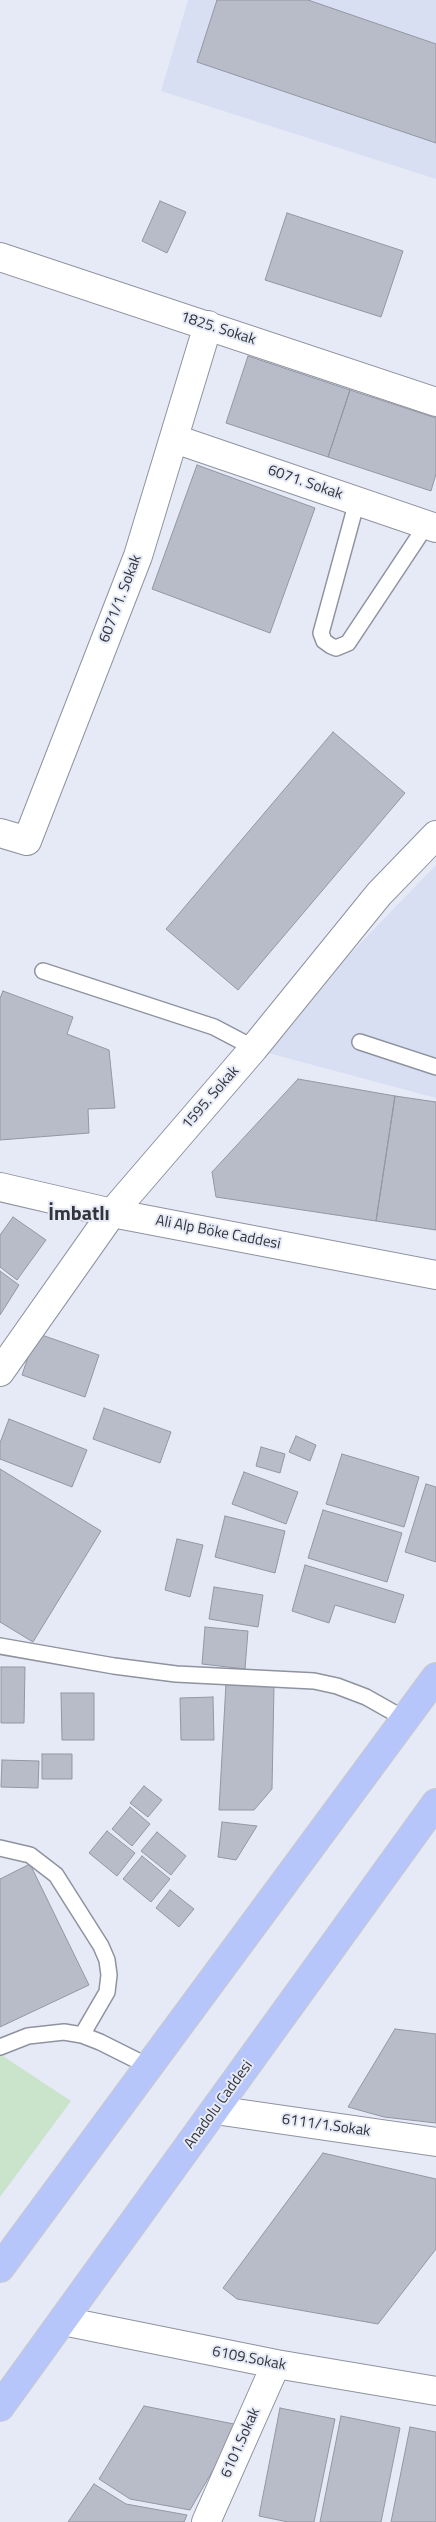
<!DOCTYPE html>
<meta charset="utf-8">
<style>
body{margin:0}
canvas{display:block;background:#e6eaf7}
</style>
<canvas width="436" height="2522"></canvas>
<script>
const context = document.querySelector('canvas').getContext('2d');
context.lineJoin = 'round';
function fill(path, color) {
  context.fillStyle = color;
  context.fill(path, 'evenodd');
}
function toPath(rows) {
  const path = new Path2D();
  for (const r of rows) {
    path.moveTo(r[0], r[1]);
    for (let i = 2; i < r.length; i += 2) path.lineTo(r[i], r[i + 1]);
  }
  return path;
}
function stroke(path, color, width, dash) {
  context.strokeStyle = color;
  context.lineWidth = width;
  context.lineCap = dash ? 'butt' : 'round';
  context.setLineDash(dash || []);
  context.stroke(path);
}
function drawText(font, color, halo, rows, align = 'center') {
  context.font = font + ' "Titillium Web",sans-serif';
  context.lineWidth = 4;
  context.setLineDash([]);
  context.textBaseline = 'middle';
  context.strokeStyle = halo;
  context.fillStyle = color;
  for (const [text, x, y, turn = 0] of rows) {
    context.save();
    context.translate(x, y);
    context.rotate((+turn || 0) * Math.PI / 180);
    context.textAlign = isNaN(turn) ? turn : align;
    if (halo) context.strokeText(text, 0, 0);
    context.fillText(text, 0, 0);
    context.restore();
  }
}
const built = toPath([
 [188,0,436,0,436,179,161,91],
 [436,865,436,1098,257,1050]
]);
const green = toPath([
 [0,2054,71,2101,0,2197]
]);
const building = toPath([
 [217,0,308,0,436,44,436,143,197,62,217,0],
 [160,201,186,212,167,253,142,241,160,201],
 [287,213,403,251,381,317,265,280,287,213],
 [248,356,350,390,328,457,226,423,248,356],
 [350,390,436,418,436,474,431,491,328,457,350,390],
 [197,465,315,508,270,633,152,589,197,465],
 [333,732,405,793,238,990,166,929,333,732],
 [3,991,73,1017,67,1034,109,1050,115,1108,88,1109,89,1133,0,1140,0,998,3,991],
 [298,1079,395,1096,376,1221,216,1197,212,1172,298,1079],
 [395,1096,436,1102,436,1230,376,1221,395,1096],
 [13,1217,46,1240,17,1280,0,1267,0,1235,13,1217],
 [0,1271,19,1285,0,1315,0,1271],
 [36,1333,99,1355,85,1397,22,1375,36,1333],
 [104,1408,171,1432,160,1463,93,1439,104,1408],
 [9,1419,87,1450,72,1487,0,1459,0,1443,9,1419],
 [296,1436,316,1445,310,1461,289,1452,296,1436],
 [261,1447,285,1454,280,1473,256,1466,261,1447],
 [342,1454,419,1477,404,1527,326,1504,342,1454],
 [0,1469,101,1531,33,1642,0,1622,0,1469],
 [244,1472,298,1492,286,1524,232,1504,244,1472],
 [426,1484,436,1487,436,1562,405,1552,426,1484],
 [323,1510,402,1533,387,1582,308,1558,323,1510],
 [225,1516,285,1531,275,1573,215,1557,225,1516],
 [177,1539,203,1545,190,1597,165,1590,177,1539],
 [305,1565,404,1595,395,1623,335,1605,329,1623,292,1611,305,1565],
 [214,1587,263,1595,258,1627,209,1619,214,1587],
 [205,1627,248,1631,245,1669,202,1664,205,1627],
 [1,1667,25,1667,24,1723,1,1723,1,1667],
 [226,1683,274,1686,272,1789,254,1810,219,1810,226,1683],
 [61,1693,94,1693,94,1740,62,1740,61,1693],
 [213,1697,214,1740,181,1740,180,1698,213,1697],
 [42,1754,72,1754,72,1779,42,1779,42,1754],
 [2,1760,39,1761,38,1788,1,1787,2,1760],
 [144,1786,162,1800,148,1817,130,1803,144,1786],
 [130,1807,150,1824,132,1846,112,1829,130,1807],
 [222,1822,257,1826,236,1860,218,1857,222,1822],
 [107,1831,135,1853,117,1876,89,1853,107,1831],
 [157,1832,186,1856,171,1875,141,1851,157,1832],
 [142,1856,170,1879,151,1902,123,1879,142,1856],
 [30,1864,89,1985,0,2027,0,1879,30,1864],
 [170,1890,194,1909,179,1927,156,1908,170,1890],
 [395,2029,436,2034,436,2123,384,2117,348,2107,395,2029],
 [323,2153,436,2179,436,2249,378,2324,237,2299,223,2288,323,2153],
 [144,2406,239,2425,190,2510,130,2499,99,2479,144,2406],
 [280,2408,335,2419,314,2522,288,2522,259,2516,280,2408],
 [341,2416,400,2428,381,2522,320,2522,341,2416],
 [410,2427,436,2432,436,2522,391,2522,410,2427],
 [94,2484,126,2504,187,2515,184,2522,68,2522,94,2484]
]);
const service = toPath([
 [357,501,321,633,324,641,331,646,336,648,348,643,427,524],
 [43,971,214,1027,254,1048],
 [360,1042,436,1067],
 [0,1646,114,1666,176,1674,314,1681,337,1686,366,1697,405,1719],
 [0,1848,30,1855,56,1875,101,1946,107,1960,109,1975,107,1992,82,2035],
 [0,2047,28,2036,64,2032,82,2035,100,2042,148,2066]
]);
const minor = toPath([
 [0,257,436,402],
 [175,439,436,528],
 [0,833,27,841,138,556,208,325],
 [0,1187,112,1213,436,1275],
 [0,1372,112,1213,254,1048,379,894,436,835],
 [215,2110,436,2142],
 [63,2321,276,2364,436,2391],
 [206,2522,276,2364]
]);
const trunk = toPath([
 [0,2268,436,1677],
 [0,2407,436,1803]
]);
const streetNames = [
 ["1825. Sokak",218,329,18],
 ["6071. Sokak",305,483,19],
 ["6071/1. Sokak",121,599,-69],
 ["1595. Sokak",211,1098,-49],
 ["Ali Alp Böke Caddesi",218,1233,11],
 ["Anadolu Caddesi",219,2105,-54],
 ["6111/1.Sokak",326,2126,8],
 ["6109.Sokak",249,2359,11],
 ["6101.Sokak",241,2443,-66]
];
const districtNames = [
 ["İmbatlı",79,1215]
];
fill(built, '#d8dff2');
fill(green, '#c9e4cb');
fill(building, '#b8bcc9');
stroke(building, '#9397a3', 1);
stroke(service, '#8f939f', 18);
stroke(minor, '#8f939f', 30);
stroke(trunk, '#cacacc', 30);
stroke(service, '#fff', 15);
stroke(minor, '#fff', 28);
stroke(trunk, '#b6c6fa', 28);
drawText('15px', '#323439', '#e6eaf7', streetNames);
drawText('bold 20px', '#323439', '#e6eaf7', districtNames);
</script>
